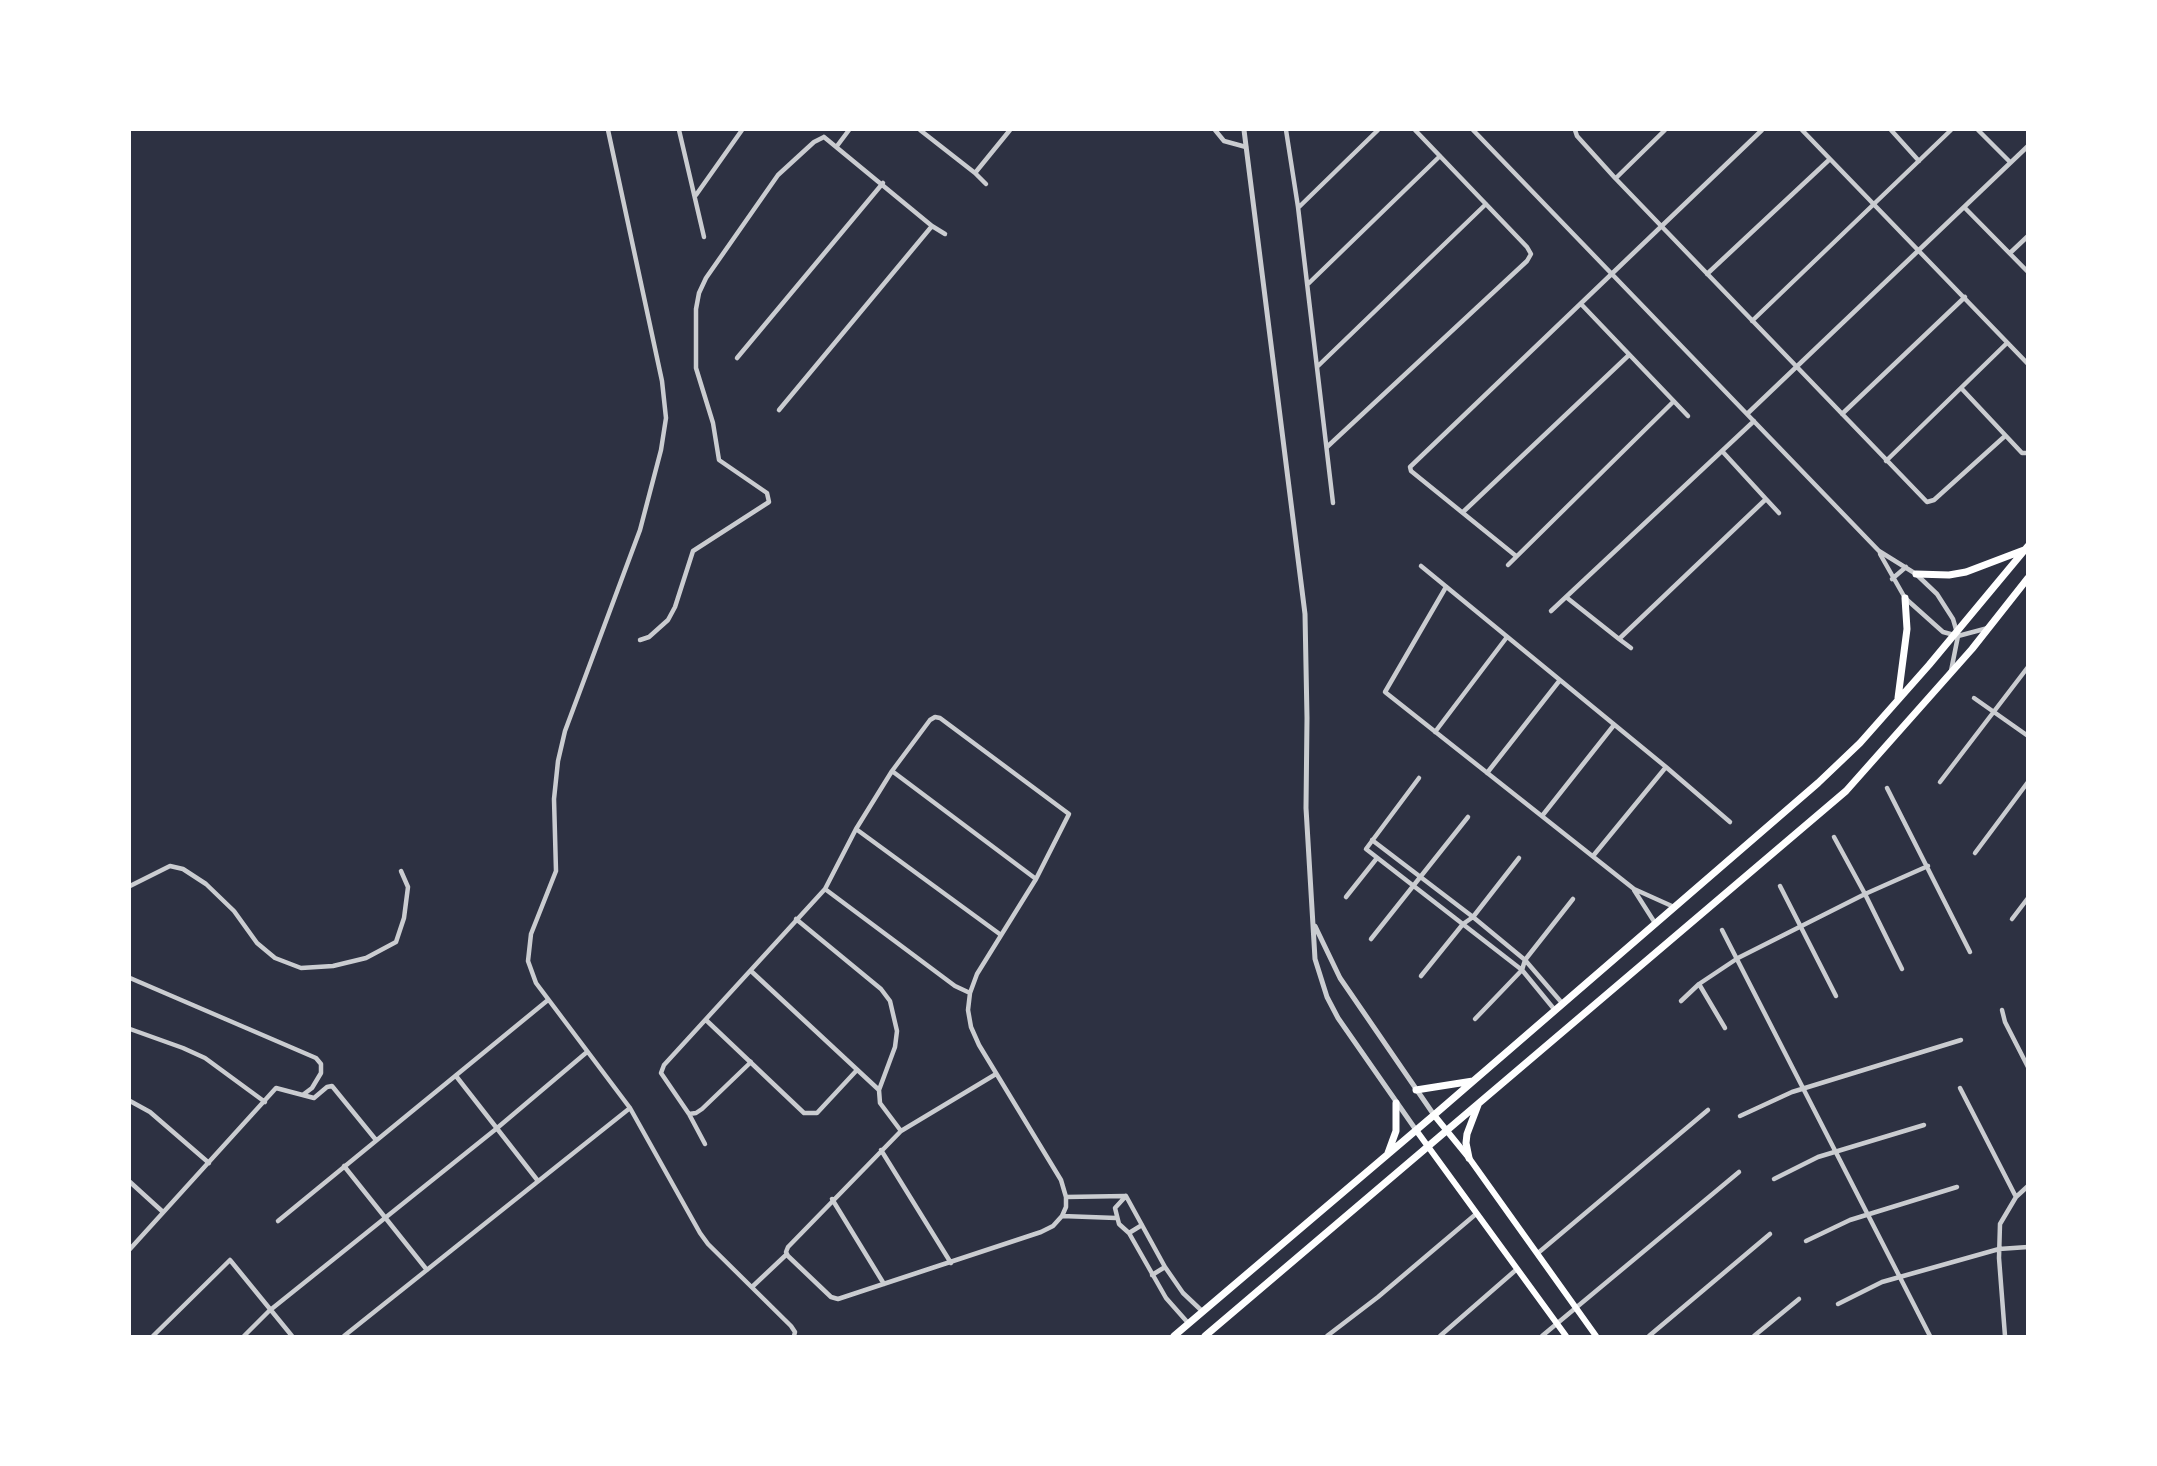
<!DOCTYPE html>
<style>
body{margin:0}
#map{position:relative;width:2157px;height:1466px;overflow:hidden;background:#2d3142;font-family:"Asap Condensed",sans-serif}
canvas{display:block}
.frame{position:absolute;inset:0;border:131px solid #fff;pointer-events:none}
</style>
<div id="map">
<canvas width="2157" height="1466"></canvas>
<div class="frame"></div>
</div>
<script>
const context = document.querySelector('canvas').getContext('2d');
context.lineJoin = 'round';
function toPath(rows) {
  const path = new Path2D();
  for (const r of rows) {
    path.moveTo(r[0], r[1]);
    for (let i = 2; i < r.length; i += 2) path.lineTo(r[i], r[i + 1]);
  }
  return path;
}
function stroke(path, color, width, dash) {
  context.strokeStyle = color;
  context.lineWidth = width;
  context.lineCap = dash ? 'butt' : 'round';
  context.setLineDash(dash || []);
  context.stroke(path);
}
const minor = toPath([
 [608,130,662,381,666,418,661,450,640,530,565,731,558,761,554,799,556,871,531,934,528,961,536,983,630,1108,700,1233,708,1244,791,1326,795,1332,794,1336],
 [679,130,704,237],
 [920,130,975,173,1010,130],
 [1215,130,1224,141,1246,147],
 [1286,130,1298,207,1333,503],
 [1473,130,1879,551,1916,574,1937,594,1953,619,1958,636,1951,671],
 [1575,130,1577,136,1615,178,1927,502,1934,500,2005,436],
 [1802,130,2028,364],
 [1891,130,1919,161],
 [1978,130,2010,162],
 [837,146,849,130],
 [975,173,986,184],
 [1616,178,1665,130],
 [696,195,742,130],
 [1299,207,1378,130],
 [1964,207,2028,272],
 [932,226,945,234],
 [2010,253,2028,236],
 [1707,274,1830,159],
 [1308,284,1440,156],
 [1581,304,1688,416],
 [1752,321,1951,130],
 [737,358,883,183],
 [1318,366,1486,204],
 [1962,389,2022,453,2028,453],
 [779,410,932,226,824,137],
 [1747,414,2028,146],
 [1842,414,1965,297],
 [1327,447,1527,261,1531,254,1527,247,1415,130],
 [1886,461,2007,343],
 [1766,499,1779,513],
 [1463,512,1629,355],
 [1880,554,1905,598,1943,632,1958,636,1988,628],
 [1516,556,1411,471,1410,467,1762,130],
 [1508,565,1673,402],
 [1421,566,1666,767,1730,822],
 [1892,579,1906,567],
 [1446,587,1385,692,1634,889,1674,907],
 [1566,597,1619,639,1766,499,1722,451],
 [1551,611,1754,421],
 [1619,639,1631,648],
 [640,640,649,637,668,620,675,607,693,551,769,502,767,493,719,460,713,423,696,368,696,309,699,293,706,278,778,175,814,142,824,137],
 [1974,698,2028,736],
 [1435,732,1507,637],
 [892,771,1036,879],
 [1487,773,1560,680],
 [1419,778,1366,849,1522,970,1554,1009],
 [1940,782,2028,667],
 [1887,788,1970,952],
 [1542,816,1614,725],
 [856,829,1001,935],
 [1834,837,1865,894,1902,969],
 [1372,840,1473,917,1525,960,1562,1003],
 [1975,853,2028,782],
 [1593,856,1666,767],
 [130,886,170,866,183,869,206,884,234,911,257,943,275,958,301,968,333,966,366,958,396,942,404,918,408,887,401,871],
 [1780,886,1836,996],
 [825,889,955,986,970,993],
 [1634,890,1655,923],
 [1346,897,1377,858],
 [796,919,881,989,890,1001,897,1031,895,1047,879,1090,880,1103,901,1131],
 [2012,919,2028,898],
 [1722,930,1930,1336],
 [1371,939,1468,817],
 [751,971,879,1090],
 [1421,976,1463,924,1473,917,1519,858],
 [130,978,316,1058,321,1064,321,1073,312,1088,304,1094],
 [1699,984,1725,1028],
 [1681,1001,1699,984,1738,958,1865,894,1928,866],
 [2002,1010,2005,1022,2028,1067],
 [1475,1019,1522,970,1525,960,1573,899],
 [706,1020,804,1113,817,1113,857,1070],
 [130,1029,183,1048,205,1058,265,1102],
 [456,1076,538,1181],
 [1960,1088,2016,1197],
 [130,1101,150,1112,209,1163],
 [689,1114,696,1113,702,1109,751,1062],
 [1740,1116,1792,1092,1961,1040],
 [705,1144,689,1114,661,1073,664,1065,825,889,856,829,892,771,930,720,935,717,940,718,1069,814,1036,879,977,974,970,993,968,1010,971,1027,979,1045,1061,1180,1066,1197,1066,1207,1062,1216,1053,1226,1041,1232,838,1299,831,1297,788,1256,786,1252,788,1247,901,1131,996,1074],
 [881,1150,951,1263],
 [344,1166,427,1270],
 [1774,1179,1818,1157,1924,1125],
 [130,1182,163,1212],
 [1126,1196,1115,1208,1119,1224,1129,1233,1166,1298,1189,1324],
 [1126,1196,1165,1267,1183,1293,1202,1311],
 [1066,1197,1125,1196],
 [832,1199,884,1284],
 [1062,1216,1116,1218],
 [278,1221,548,1000],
 [1129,1233,1142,1225],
 [1806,1241,1850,1220,1957,1187],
 [130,1249,276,1088,314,1098,327,1087,332,1086,376,1140],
 [1538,1253,1708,1110],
 [1152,1275,1165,1267],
 [752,1287,787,1254],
 [1838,1304,1882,1282,1999,1249,2028,1247],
 [153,1336,230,1260,292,1336],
 [244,1336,269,1311,496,1129,587,1052],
 [344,1336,630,1108],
 [1327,1336,1378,1297,1476,1214],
 [1440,1336,1517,1269],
 [1542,1336,1739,1172],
 [1649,1336,1770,1234],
 [1754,1336,1799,1299],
 [2005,1336,1999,1258,2000,1224,2016,1197,2028,1186]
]);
const tertiary = toPath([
 [1244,130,1305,614,1307,718,1306,808,1315,959,1327,997,1338,1018,1416,1130],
 [1315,926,1340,978,1434,1115]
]);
const secondary = toPath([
 [1434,1115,1469,1158,1596,1336],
 [1416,1130,1566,1336]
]);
const primary = toPath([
 [1916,574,1949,575,1966,572,2024,550],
 [1898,698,1907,629,1905,598],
 [1416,1090,1473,1081],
 [1388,1153,1396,1131,1396,1103],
 [1469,1158,1466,1143,1467,1134,1478,1105],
 [1174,1336,1434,1115,1818,783,1860,743,1929,665,2028,546],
 [1205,1336,1846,791,1972,649,2028,578]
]);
stroke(minor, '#caccd0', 4.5);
stroke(tertiary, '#caccd0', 5);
stroke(secondary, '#fff', 6);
stroke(primary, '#fff', 7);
</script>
